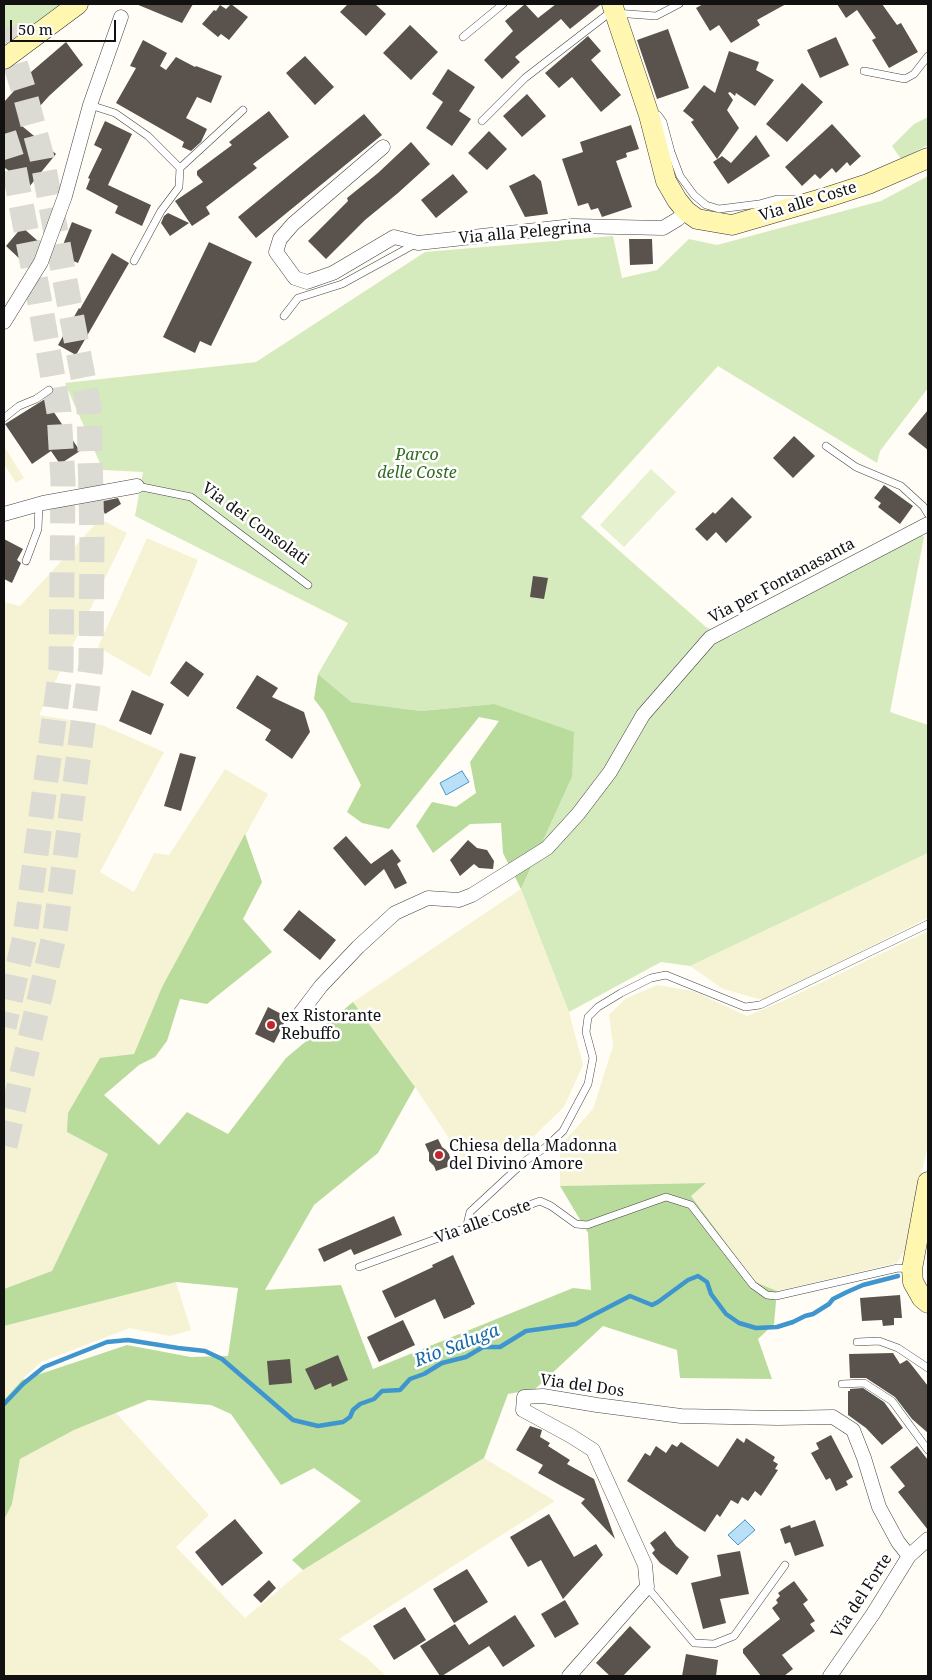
<!DOCTYPE html>
<style>
body{margin:0}
#map{position:relative;width:932px;height:1680px;overflow:hidden;background:#fffdf5;font-family:"Noto Serif",serif}
canvas{display:block}
.frame{position:absolute;inset:0;border:5px solid #111;pointer-events:none}
.scale{position:absolute;left:10px;top:20px;width:106px;height:22px;box-sizing:border-box;border:2px solid #111;border-top:0;padding-left:6px;font-size:15px;line-height:18px;white-space:nowrap;color:#111;-webkit-text-stroke:4px #fff;paint-order:stroke}
</style>
<div id="map">
<canvas width="932" height="1680"></canvas>
<div class="frame"></div>
<div class="scale">50 m</div>
</div>
<script>
const context = document.querySelector('canvas').getContext('2d');
context.lineJoin = 'round';
function fill(path, color) {
  context.fillStyle = color;
  context.fill(path, 'evenodd');
}
function toPath(rows) {
  const path = new Path2D();
  for (const r of rows) {
    path.moveTo(r[0], r[1]);
    for (let i = 2; i < r.length; i += 2) path.lineTo(r[i], r[i + 1]);
  }
  return path;
}
function stroke(path, color, width, dash) {
  context.strokeStyle = color;
  context.lineWidth = width;
  context.lineCap = dash ? 'butt' : 'round';
  context.setLineDash(dash || []);
  context.stroke(path);
}
function drawText(font, color, halo, rows, align = 'center') {
  context.font = font + ' "Noto Serif",serif';
  context.lineWidth = 5;
  context.setLineDash([]);
  context.textBaseline = 'middle';
  context.strokeStyle = halo;
  context.fillStyle = color;
  for (const [text, x, y, turn = 0] of rows) {
    context.save();
    context.translate(x, y);
    context.rotate((+turn || 0) * Math.PI / 180);
    context.textAlign = isNaN(turn) ? turn : align;
    if (halo) context.strokeText(text, 0, 0);
    context.fillText(text, 0, 0);
    context.restore();
  }
}
const farmland = toPath([
 [4,446,24,478,16,483,4,464],
 [100,519,127,533,39,715,102,725,164,752,100,872,134,892,154,853,169,855,225,769,268,794,162,987,134,1054,67,1132,108,1154,52,1272,4,1289,4,602,20,606],
 [147,538,198,560,150,677,98,647],
 [928,853,928,918,762,1000,723,989,690,966],
 [521,889,569,1012,583,1065,564,1107,534,1136,462,1158,415,1087,353,1002],
 [928,931,928,1144,905,1251,897,1263,777,1291,755,1282,691,1196,705,1183,560,1186,560,1146,593,1109,613,1046,609,1015,625,999,657,985,693,991,747,1016,783,1001],
 [176,1282,191,1330,170,1336,130,1328,41,1362,22,1380,4,1400,4,1326],
 [116,1413,209,1515,176,1547,245,1618,303,1570,484,1458,555,1501,339,1639,367,1658,386,1676,4,1676,4,1520,12,1504,20,1459,74,1430]
]);
const green = toPath([
 [4,4,65,4,4,51],
 [928,117,928,145,901,159,892,146,914,124],
 [928,176,928,388,880,451,877,463,718,366,581,517,706,627,730,637,918,532,924,537,890,712,928,725,928,853,690,966,661,962,569,1012,521,889,572,777,494,704,421,711,350,702,318,674,348,623,135,516,143,472,103,470,65,383,256,362,425,252,613,236,622,278,657,270,689,239,717,245,881,201]
]);
const forest = toPath([
 [318,674,351,702,421,711,494,704,574,732,572,777,521,889,503,853,501,823,470,824,433,853,416,826,432,802,456,807,476,793,470,762,499,721,479,717,389,829,362,823,347,812,361,785,324,712,314,699],
 [245,834,262,882,243,919,272,952,207,1004,180,999,167,1041,155,1057,139,1065,104,1095,159,1145,187,1112,228,1134,286,1058,353,1002,415,1087,378,1153,314,1205,265,1290,341,1285,373,1369,573,1288,591,1290,588,1233,560,1186,706,1183,691,1196,755,1282,777,1291,774,1324,758,1339,772,1379,680,1378,677,1350,603,1326,535,1389,508,1394,484,1458,303,1570,292,1560,361,1501,314,1468,281,1485,231,1414,211,1405,148,1400,74,1430,20,1459,12,1504,4,1520,4,1400,22,1380,127,1345,191,1357,228,1356,238,1288,176,1282,4,1326,4,1289,52,1271,108,1154,67,1132,68,1113,100,1058,134,1054,162,987]
]);
const pitch = toPath([
 [651,469,676,492,624,547,600,525]
]);
const water = toPath([
 [462,771,469,782,446,795,440,783,462,771],
 [745,1520,755,1530,738,1545,728,1535,745,1520]
]);
const stream = toPath([
 [4,1404,23,1384,44,1367,107,1342,128,1340,178,1348,205,1351,222,1359,293,1420,318,1426,343,1422,350,1417,353,1410,360,1404,374,1399,382,1391,400,1390,410,1379,424,1374,442,1363,466,1357,483,1347,500,1347,526,1331,576,1324,630,1296,652,1305,658,1302,688,1280,698,1276,707,1282,711,1294,726,1314,739,1323,756,1328,777,1327,793,1322,805,1316,813,1314,829,1304,833,1299,847,1292,863,1285,898,1276]
]);
const building = toPath([
 [136,4,193,4,182,23],
 [231,4,248,17,229,40,221,34,218,37,202,24,214,10,216,11,220,5,226,9],
 [348,4,375,4,386,14,366,36,340,12],
 [525,4,538,18,556,4,600,5,570,29,561,19,515,57,520,62,502,79,484,60,513,31,505,21],
 [703,4,786,4,757,20,760,25,731,43,719,25,710,31,696,8],
 [837,4,882,4,897,25,901,23,918,52,889,68,872,40,876,38,857,10,846,18],
 [410,25,438,52,411,80,383,53],
 [668,29,689,88,657,99,637,40],
 [588,36,601,51,591,60,621,95,601,112,572,77,559,88,545,73],
 [836,37,849,65,820,78,807,50],
 [143,40,167,53,160,66,166,70,176,57,195,67,196,66,222,76,211,103,197,97,186,118,207,129,201,142,191,151,182,147,184,142,116,103,136,68,130,66],
 [66,42,83,65,49,96,22,126,56,154,29,187,4,167,4,102,31,72],
 [729,51,759,62,756,70,774,80,755,106,736,93,735,96,730,92,728,93,733,100,727,110,739,128,717,159,691,122,694,120,683,111,704,85,715,93],
 [305,56,334,87,315,105,286,73],
 [448,69,475,87,459,111,471,119,452,146,426,128,443,102,432,94],
 [802,83,823,102,787,142,766,124],
 [527,94,546,116,522,137,503,116],
 [269,111,289,137,253,164,257,168,206,207,210,214,192,226,175,201,203,182,197,175,197,171,232,145,229,142],
 [364,114,382,135,256,238,238,217],
 [105,121,132,134,108,185,151,205,142,226,115,213,118,206,86,189,90,179,88,178,102,149,94,145],
 [832,124,861,156,850,166,847,162,836,173,832,168,820,179,815,174,802,186,785,167],
 [631,125,639,149,626,153,627,157,616,161,632,207,602,217,598,208,591,210,588,203,578,206,562,159,583,152,580,142],
 [489,131,507,149,487,170,468,153],
 [756,135,770,156,728,184,713,162,722,156,731,163],
 [411,142,430,164,398,193,365,220,326,259,308,241,348,201,347,198,378,173],
 [453,174,468,192,436,218,421,200],
 [534,174,541,181,548,214,525,217,509,186],
 [168,213,189,223,170,236,161,223,164,216],
 [72,222,92,230,78,263,59,255],
 [22,227,39,242,22,261,6,246],
 [629,239,652,239,653,264,630,265],
 [209,242,252,262,211,346,200,341,195,353,163,337],
 [112,253,129,263,76,355,58,345,79,308,80,309],
 [45,399,80,451,60,464,51,451,32,464,5,424],
 [928,410,928,450,908,434],
 [794,436,815,456,793,478,773,458],
 [884,485,913,506,900,524,878,507,881,503,874,498],
 [732,497,752,517,726,543,716,532,707,541,695,529,713,512,715,514],
 [118,498,121,504,105,514,99,502],
 [4,539,23,549,17,560,21,563,12,583,4,579],
 [533,576,548,578,544,599,530,597],
 [186,661,204,674,188,697,170,683],
 [257,675,278,688,272,697,304,712,310,732,292,759,265,740,271,730,236,708],
 [132,690,164,704,151,735,119,721],
 [180,753,196,757,181,811,164,806],
 [346,836,371,864,392,849,401,861,397,864,407,883,395,889,384,869,365,886,333,848],
 [468,840,477,848,487,850,494,861,493,869,479,868,474,864,460,876,450,860],
 [299,910,336,940,320,960,283,930],
 [268,1007,287,1017,274,1043,255,1034],
 [438,1139,442,1147,446,1150,449,1154,450,1158,448,1161,450,1166,436,1171,434,1166,429,1161,429,1153,425,1144],
 [394,1216,402,1235,354,1255,351,1249,324,1262,318,1249],
 [453,1255,475,1304,471,1306,471,1307,444,1319,435,1299,395,1318,382,1291,433,1267,432,1265],
 [900,1295,902,1318,894,1318,894,1325,883,1326,882,1320,862,1321,860,1298],
 [403,1320,415,1345,379,1362,367,1337],
 [893,1353,900,1364,907,1360,910,1363,928,1386,928,1433,912,1419,895,1397,866,1378,850,1378,849,1354],
 [338,1355,348,1380,332,1387,331,1383,315,1390,305,1369],
 [290,1359,292,1383,269,1385,267,1361],
 [863,1388,884,1402,903,1428,882,1445,866,1428,848,1415,848,1391,850,1391,850,1389],
 [530,1426,542,1430,540,1437,550,1443,548,1446,570,1460,567,1464,594,1479,615,1539,581,1503,585,1499,538,1473,543,1465,516,1450],
 [831,1435,853,1477,846,1481,848,1485,836,1491,830,1478,826,1480,811,1453,819,1449,816,1443],
 [737,1438,744,1443,746,1438,775,1457,773,1461,778,1464,775,1469,778,1470,761,1496,755,1491,748,1501,742,1497,738,1504,731,1500,720,1517,717,1514,705,1532,627,1481,645,1453,650,1456,656,1446,666,1453,672,1444,677,1447,681,1442,718,1467],
 [917,1446,928,1460,928,1530,898,1492,905,1486,890,1467],
 [549,1514,574,1557,596,1544,603,1555,563,1599,541,1560,528,1567,510,1537],
 [235,1519,263,1553,222,1586,195,1552],
 [815,1520,824,1546,795,1556,790,1542,785,1544,780,1529,790,1525,791,1528],
 [665,1531,676,1546,689,1557,677,1575,660,1563,652,1553,655,1550,650,1543],
 [740,1551,749,1594,720,1599,726,1623,703,1629,691,1583,721,1576,717,1555],
 [467,1569,488,1602,454,1623,433,1589],
 [269,1580,276,1588,261,1603,253,1595],
 [794,1581,808,1600,803,1604,815,1621,810,1624,815,1631,782,1655,793,1669,784,1676,761,1676,743,1653,743,1649,780,1619,772,1608,778,1603,776,1600,780,1596,778,1593],
 [565,1600,579,1624,555,1638,541,1614],
 [405,1607,426,1640,394,1660,373,1626],
 [515,1615,535,1646,503,1667,489,1646,442,1676,440,1676,420,1646,455,1624,469,1645],
 [630,1626,651,1647,623,1676,610,1676,596,1663],
 [686,1654,718,1660,716,1676,682,1676]
]);
const highwayTunnel = toPath([
 [4,29,24,91,42,158,89,409,92,540,91,664,55,932,4,1150],
 [4,134,13,162,39,298,59,412,63,481,61,668,25,936,4,1027]
]);
const lane = toPath([
 [463,37,503,4],
 [864,71,905,79,914,74,928,56],
 [90,105,115,113,148,136,180,168,179,187,161,211,134,261],
 [652,115,658,115,663,122,671,152,680,176,694,195,706,205,719,209,759,204,777,199,793,199],
 [482,121,525,78,608,14,615,13,656,16,679,4],
 [180,168,243,110],
 [284,316,298,298,342,284,417,243],
 [4,418,19,406,36,399,49,390],
 [826,446,856,467,901,486,923,506,928,514],
 [137,486,191,497,308,585],
 [26,561,38,529,39,504],
 [466,1229,470,1212,525,1161,546,1147,563,1131,588,1084,593,1058,586,1032,588,1017,598,1007,621,993,651,978,666,975,745,1007,760,1005,928,924],
 [359,1267,540,1201,551,1206,576,1224,587,1225,666,1197,691,1205,753,1285,767,1295,776,1296,898,1268,911,1269],
 [857,1342,879,1341,898,1348,928,1368],
 [842,1384,864,1383,892,1401,928,1450],
 [647,1587,694,1643,714,1644,734,1636,785,1565]
]);
const street = toPath([
 [383,147,293,224,280,239,276,252,295,278,307,282,333,273,394,237,418,243,573,226,663,228,678,219,686,211],
 [4,322,41,262,65,196,90,105,121,17],
 [4,514,43,503,137,486],
 [299,1015,321,986,358,947,395,913,428,898,459,900,472,895,547,848,578,814,610,772,643,715,710,638,928,524],
 [569,1676,647,1587,645,1565,593,1450,571,1436,523,1410,524,1397,543,1396,597,1405,681,1416,778,1418,833,1417,853,1430,864,1458,879,1507,898,1542,909,1556],
 [830,1676,873,1614,909,1556,928,1539]
]);
const secondary = toPath([
 [612,4,649,115,666,181,677,200,686,211,697,219,732,225,828,197,868,184,928,158],
 [4,59,78,4],
 [928,1182,912,1269,913,1282,922,1298,928,1303]
]);
const markers = [
 [271,1025,5,"#c4262e"],
 [439,1155,5,"#c4262e"]
];
const streetNames = [
 ["Via alle Coste",808,202,-17],
 ["Via alla Pelegrina",525,233,-5],
 ["Via dei Consolati",255,524,36],
 ["Via per Fontanasanta",782,581,-28],
 ["Via alle Coste",483,1222,-20],
 ["Via del Dos",582,1386,8],
 ["Via del Forte",862,1596,-57]
];
const parkNames = [
 ["Parco",417,455],
 ["delle Coste",417,473]
];
const poiNames = [
 ["ex Ristorante",281,1016],
 ["Rebuffo",281,1034],
 ["Chiesa della Madonna",449,1146],
 ["del Divino Amore",449,1164]
];
const waterNames = [
 ["Rio Saluga",457,1346,-21]
];
fill(farmland, '#f6f3d4');
fill(green, '#d5ebbd');
fill(forest, '#b9dc9c');
fill(pitch, '#e6f2cf');
fill(water, '#b9e0f7');
stroke(water, '#3f96cf', 1);
stroke(stream, '#3f96cf', 4.5);
fill(building, '#5a524d');
stroke(highwayTunnel, '#dbdad3', 25, [25, 12]);
stroke(lane, '#444', 8);
stroke(street, '#444', 15);
stroke(secondary, '#333', 21);
stroke(lane, '#fff', 7);
stroke(street, '#fff', 14);
stroke(secondary, '#fff6b0', 20);
for (const [x, y, r, color] of markers) {
  const dot = new Path2D();
  dot.arc(x, y, r, 0, 2 * Math.PI);
  context.fillStyle = color;
  context.fill(dot);
  stroke(dot, '#fff', 2);
}
drawText('16px', '#111', '#fff', streetNames);
drawText('italic 16px', '#2f6b1f', '#fff', parkNames);
drawText('16px', '#111', '#fff', poiNames, 'left');
drawText('italic 18px', '#1768a6', '#fff', waterNames);
</script>
